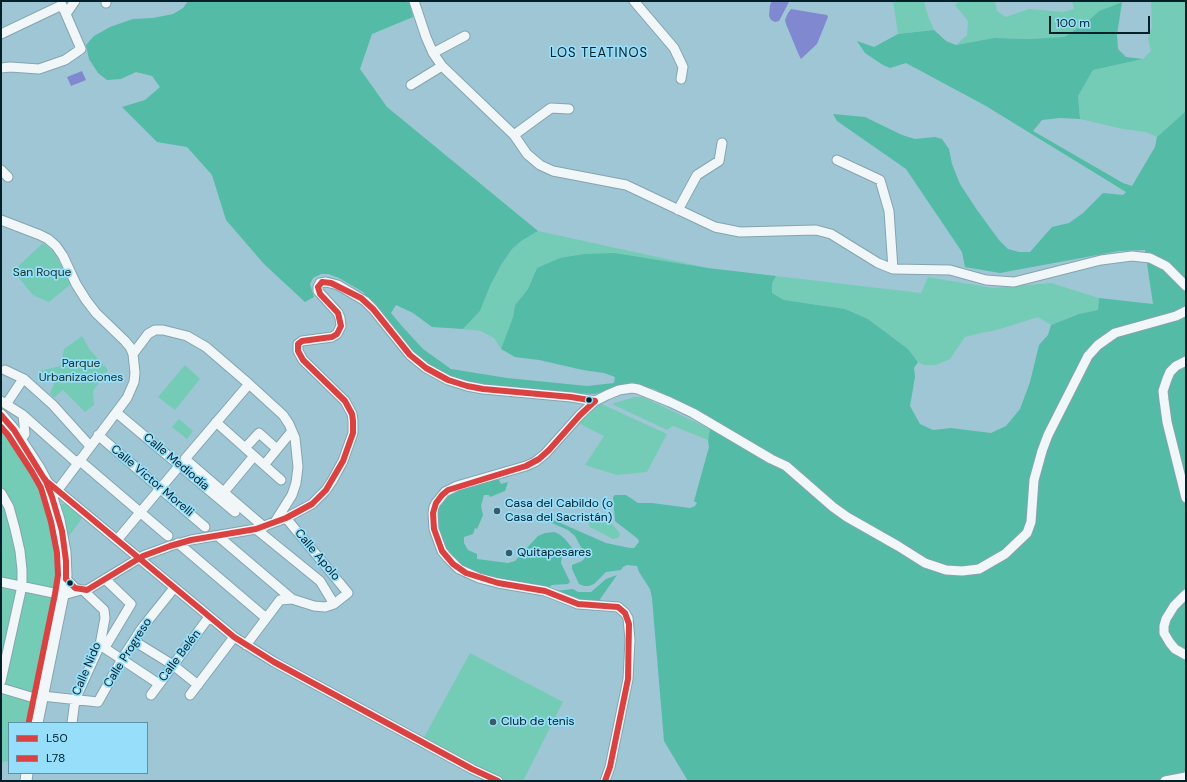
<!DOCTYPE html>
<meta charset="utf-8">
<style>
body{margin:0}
#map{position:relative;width:1187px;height:782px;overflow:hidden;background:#9fc6d5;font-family:"DM Sans",sans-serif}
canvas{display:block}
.frame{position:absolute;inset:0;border:2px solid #02202a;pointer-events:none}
.legend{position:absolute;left:8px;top:722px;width:140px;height:52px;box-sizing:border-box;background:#96def9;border:1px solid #5b92a6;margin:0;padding:5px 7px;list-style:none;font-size:12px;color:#02202a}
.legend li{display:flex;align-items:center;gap:8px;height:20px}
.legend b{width:20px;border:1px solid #5b92a6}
.scale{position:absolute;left:1049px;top:16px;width:101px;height:18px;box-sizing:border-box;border:2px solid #02202a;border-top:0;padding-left:5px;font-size:12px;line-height:14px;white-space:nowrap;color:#02202a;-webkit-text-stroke:3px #96def9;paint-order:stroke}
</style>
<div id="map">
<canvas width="1187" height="782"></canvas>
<div class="frame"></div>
<ul class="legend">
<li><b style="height:5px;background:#da4241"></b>L50</li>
<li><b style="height:5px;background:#da4241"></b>L78</li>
</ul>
<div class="scale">100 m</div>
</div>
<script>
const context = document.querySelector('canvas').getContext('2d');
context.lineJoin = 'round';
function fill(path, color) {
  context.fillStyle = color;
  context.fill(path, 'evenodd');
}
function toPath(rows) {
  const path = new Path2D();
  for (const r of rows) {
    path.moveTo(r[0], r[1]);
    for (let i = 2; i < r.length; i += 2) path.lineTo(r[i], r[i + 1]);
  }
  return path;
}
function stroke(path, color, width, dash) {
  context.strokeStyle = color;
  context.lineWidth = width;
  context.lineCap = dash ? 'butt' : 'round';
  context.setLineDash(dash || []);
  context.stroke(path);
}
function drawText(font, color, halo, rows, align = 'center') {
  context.font = font + ' "DM Sans",sans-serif';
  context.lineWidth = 3.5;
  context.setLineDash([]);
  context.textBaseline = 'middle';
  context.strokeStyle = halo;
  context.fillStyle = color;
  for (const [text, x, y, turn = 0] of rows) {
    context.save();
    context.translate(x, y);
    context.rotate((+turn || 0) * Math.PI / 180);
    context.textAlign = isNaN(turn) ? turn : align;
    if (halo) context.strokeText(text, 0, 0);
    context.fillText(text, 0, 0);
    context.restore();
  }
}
const green = toPath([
 [893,1,924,1,928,16,934,30,898,34],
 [959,1,995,1,997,11,1006,17,1029,9,1063,12,1074,9,1072,1,1121,1,1122,2,1099,11,1086,23,1064,37,1029,39,994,38,956,45,967,35,968,21,955,5],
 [1151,1,1186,1,1186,111,1157,137,1146,132,1123,129,1080,119,1078,96,1093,70,1143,59,1151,51,1148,39,1152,27],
 [538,231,708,268,615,253,537,268,528,289,515,305,513,317,501,349,494,338,481,331,463,329,480,311,490,286,501,265,512,249,521,241],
 [43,243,54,252,71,284,49,302,33,295,13,271],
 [776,276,921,293,928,277,993,288,1051,283,1099,298,1098,310,1079,314,1051,325,1038,317,997,330,981,333,965,337,950,359,936,365,924,365,918,362,908,349,868,319,845,309,784,300,772,293,772,283],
 [82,336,90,350,108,370,93,391,94,405,85,412,63,390,54,398,50,393,54,384,40,371,60,366,64,349],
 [185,365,200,379,175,410,158,397],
 [634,397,643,397,710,429,708,440,673,426,667,430,612,404],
 [595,401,667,434,647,472,617,475,585,465,604,436,574,421],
 [179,419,193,431,187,439,172,427],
 [1,427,12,439,24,464,41,489,51,520,57,552,61,589,52,617,28,723,9,723,9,761,1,762],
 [62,504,67,504,83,517,69,536,60,507],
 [593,519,611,523,619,532,620,535,618,538,613,539,590,527,588,522],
 [470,653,563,702,523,781,498,781,422,741]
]);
const forest = toPath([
 [188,1,409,1,413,17,372,34,360,69,387,107,538,231,521,241,512,249,501,265,490,286,480,311,463,329,432,327,413,313,396,305,391,313,401,325,423,349,451,369,507,378,587,386,614,383,615,377,604,373,583,370,539,360,515,357,501,349,513,317,515,305,528,289,537,268,560,258,584,254,615,253,708,268,776,276,772,283,772,293,784,300,845,309,868,319,908,349,918,362,914,368,915,377,910,406,920,424,933,430,951,428,991,433,1006,426,1020,409,1030,382,1039,345,1048,335,1051,325,1079,314,1098,310,1099,298,1153,304,1145,250,1119,251,1000,273,965,267,962,252,906,169,837,121,833,114,865,117,902,135,915,139,935,137,942,139,949,149,952,164,960,184,977,210,999,240,1008,249,1019,252,1030,252,1052,227,1069,223,1083,213,1103,193,1123,195,1126,192,986,106,906,63,890,68,883,65,865,53,857,41,874,47,898,34,934,30,946,41,956,45,994,38,1029,39,1064,37,1086,23,1099,11,1122,2,1117,35,1118,49,1126,57,1143,59,1093,70,1078,96,1080,119,1060,118,1042,120,1033,131,1123,183,1132,186,1155,147,1157,137,1186,111,1186,781,688,781,664,741,652,598,650,589,639,572,637,566,627,565,623,567,621,570,606,572,594,584,589,586,584,586,579,584,572,569,572,565,582,561,585,558,585,555,575,536,568,530,545,520,542,515,606,543,630,548,634,548,639,542,638,539,615,521,613,497,615,495,626,495,638,503,652,503,690,508,695,506,697,503,694,501,709,447,708,440,710,429,714,419,654,389,626,384,595,394,544,391,480,385,447,377,418,358,363,292,339,278,328,274,321,274,313,278,310,284,314,297,305,302,264,264,226,220,212,175,187,147,157,142,122,107,145,100,160,87,152,76,136,72,121,79,107,80,98,73,89,59,86,45,94,36,110,27,133,19,153,18,173,14,183,8],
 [498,478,501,484,508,482,505,491,490,497,489,495,484,495,481,506,483,515,477,529,475,528,473,534,464,537,464,543,468,550,477,554,477,559,508,563,515,561,538,536,545,533,554,532,559,534,565,539,576,553,574,554,568,552,562,556,561,563,570,582,568,584,552,585,548,588,500,581,461,567,442,546,436,523,437,505,443,497,455,490],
 [617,575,598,602,580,602,556,591,573,589,578,592,591,592,606,579]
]);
const water = toPath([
 [772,1,789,2,779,21,775,22,771,20,769,16,770,5],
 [791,9,827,15,828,17,817,44,801,59,798,53,786,24,785,20,788,13],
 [82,71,86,80,71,86,67,77]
]);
const minor = toPath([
 [414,1,426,37,433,53,442,66,514,135,527,154,540,165,553,171,626,185,715,227,740,232,816,230,831,234,878,263,893,269,950,270,986,280,1014,282,1101,260,1132,256,1150,258,1166,266,1186,286],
 [634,1,674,48,683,67,681,79],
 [106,3,106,1],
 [66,14,75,1],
 [1,34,62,5,81,49,65,60,39,69,10,67,1,68],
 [433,53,465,36],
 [411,85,442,66],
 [514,135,551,108,569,109],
 [837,160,880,180,889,211,893,269],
 [1,170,8,177],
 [678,210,697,175,719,161,722,143],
 [1,220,40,235,48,239,56,246,63,256,76,284,86,300,96,313,125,341,130,347,133,354,135,373,134,382,127,398,54,495],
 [133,354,148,334,155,330,163,330,187,336,206,347,249,384,283,415,289,424,295,438,298,467,296,483,292,495,275,522],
 [1186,361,1176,366,1170,372,1167,379,1163,391,1164,400,1167,422,1186,498],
 [5,370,24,379,53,405,90,446],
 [249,384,185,459,264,527],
 [1,401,23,415,77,463],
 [7,403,23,379],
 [117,413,235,512],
 [216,422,281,480],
 [98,435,205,527],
 [20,440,25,434,23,415],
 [245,448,259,433,277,449],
 [79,460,168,536],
 [264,465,292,431],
 [46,481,234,637,274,662,472,769,498,781],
 [224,492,254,456],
 [1,493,9,507,15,529,20,551,22,570,22,586,1,681],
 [256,529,320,581,334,604],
 [218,536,292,599],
 [117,540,180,465],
 [178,543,266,618],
 [66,579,75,588,81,590,87,590,143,556,170,546,191,540,256,529,286,518,312,504,326,490,332,481,343,461,353,433,353,421,352,414,345,401,303,360,298,351,298,344,302,341,332,337,337,334,341,326,340,318,338,313,318,291,318,287,320,283,326,282,338,285,365,301,373,309,410,355,426,368,448,380,467,386,483,389,571,397,595,401],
 [1,582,63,595,81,590],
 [1186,594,1174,606,1166,619,1164,626,1164,633,1170,643,1175,649,1186,655],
 [134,641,173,665,198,685],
 [100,645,107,644,131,604,105,579],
 [100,645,159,684],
 [246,645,280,600,292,599,314,606,325,607,334,604,348,593,286,518],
 [1,688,41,700],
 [151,695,209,617],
 [190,695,234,637],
 [42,696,98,702,122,659,142,628,174,588],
 [72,723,75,700,100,645,105,618,104,610,84,591],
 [605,781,610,767,628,679,630,640,628,618,625,613,618,607,578,604,545,591,498,583,479,578,459,569,447,557,442,551,434,529,433,513,434,507,436,503,445,492,457,486,526,466,535,462,545,454,580,415,595,401,607,395,619,390,632,388,638,389,670,402,693,413,771,459,786,466,833,507,847,517,898,546,925,563,946,570,962,571,979,569,1005,554,1027,533,1031,522,1034,480,1042,451,1048,435,1088,356,1098,345,1115,333,1176,316,1186,311],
 [1165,781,1186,777]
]);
const major = toPath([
 [1,415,14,430,39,468,48,485,59,520,65,552,66,575,63,595,37,723],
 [26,781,27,773]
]);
const bus1 = toPath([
 [318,287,322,282,331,283,361,298,373,309,410,355,426,368,448,380,467,386,483,389,571,397,595,401],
 [595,401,580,415,549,450,539,459,526,466,448,490,442,495,436,503,433,513,434,529,442,551,453,564,466,573,498,583,545,591,578,604,618,607,625,613,629,624,628,679,610,767,605,781],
 [1,415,14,430,45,480,234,637,274,662,472,769,498,781],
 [45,479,52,497,62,531,66,561,66,579],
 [66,579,75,588,87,590,143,556,170,546,191,540,256,529,286,518,312,504,326,490,343,461,353,433,353,421,352,414,345,401,303,360,298,351,298,344,302,341,332,337,337,334,341,326,338,313,320,294,318,287]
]);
const bus2 = toPath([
 [1,427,8,435,32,472,41,488,51,522,57,553,58,575,55,594,29,721]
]);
const markers = [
 [589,400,3.5,"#02202a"],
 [497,511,4,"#395a66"],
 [509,553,4,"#395a66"],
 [70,583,3.5,"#02202a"],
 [493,722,4,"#395a66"]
];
const parkNames = [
 ["San Roque",42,273],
 ["Parque",81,364],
 ["Urbanizaciones",81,378]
];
const streetNames = [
 ["Calle Mediodía",176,462,40],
 ["Calle Victor Morelli",152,481,40],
 ["Calle Apolo",317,555,50],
 ["Calle Progreso",128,653,-58],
 ["Calle Belén",180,656,-53],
 ["Calle Nido",87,669,-67]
];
const poiNames = [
 ["Casa del Cabildo (o",505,504],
 ["Casa del Sacristán)",505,518],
 ["Quitapesares",517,553],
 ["Club de tenis",501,722]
];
const neighbourhoodNames = [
 ["LOS TEATINOS",599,54]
];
fill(green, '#75ccb6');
fill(forest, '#53bba6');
fill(water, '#8088cf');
stroke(minor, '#85a4af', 11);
stroke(major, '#85a4af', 13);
stroke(minor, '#f1f6f9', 9);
stroke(major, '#f1f6f9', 11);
stroke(bus1, '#da4241', 6);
stroke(bus2, '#da4241', 6);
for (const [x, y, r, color] of markers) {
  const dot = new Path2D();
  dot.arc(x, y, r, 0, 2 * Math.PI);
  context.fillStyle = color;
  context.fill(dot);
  stroke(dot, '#96def9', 1.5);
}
drawText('12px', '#1a3026', '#96def9', parkNames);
drawText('12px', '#02202a', '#96def9', streetNames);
drawText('12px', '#02202a', '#96def9', poiNames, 'left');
context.letterSpacing = '1px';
drawText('13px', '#02202a', '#96def9', neighbourhoodNames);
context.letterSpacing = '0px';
</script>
